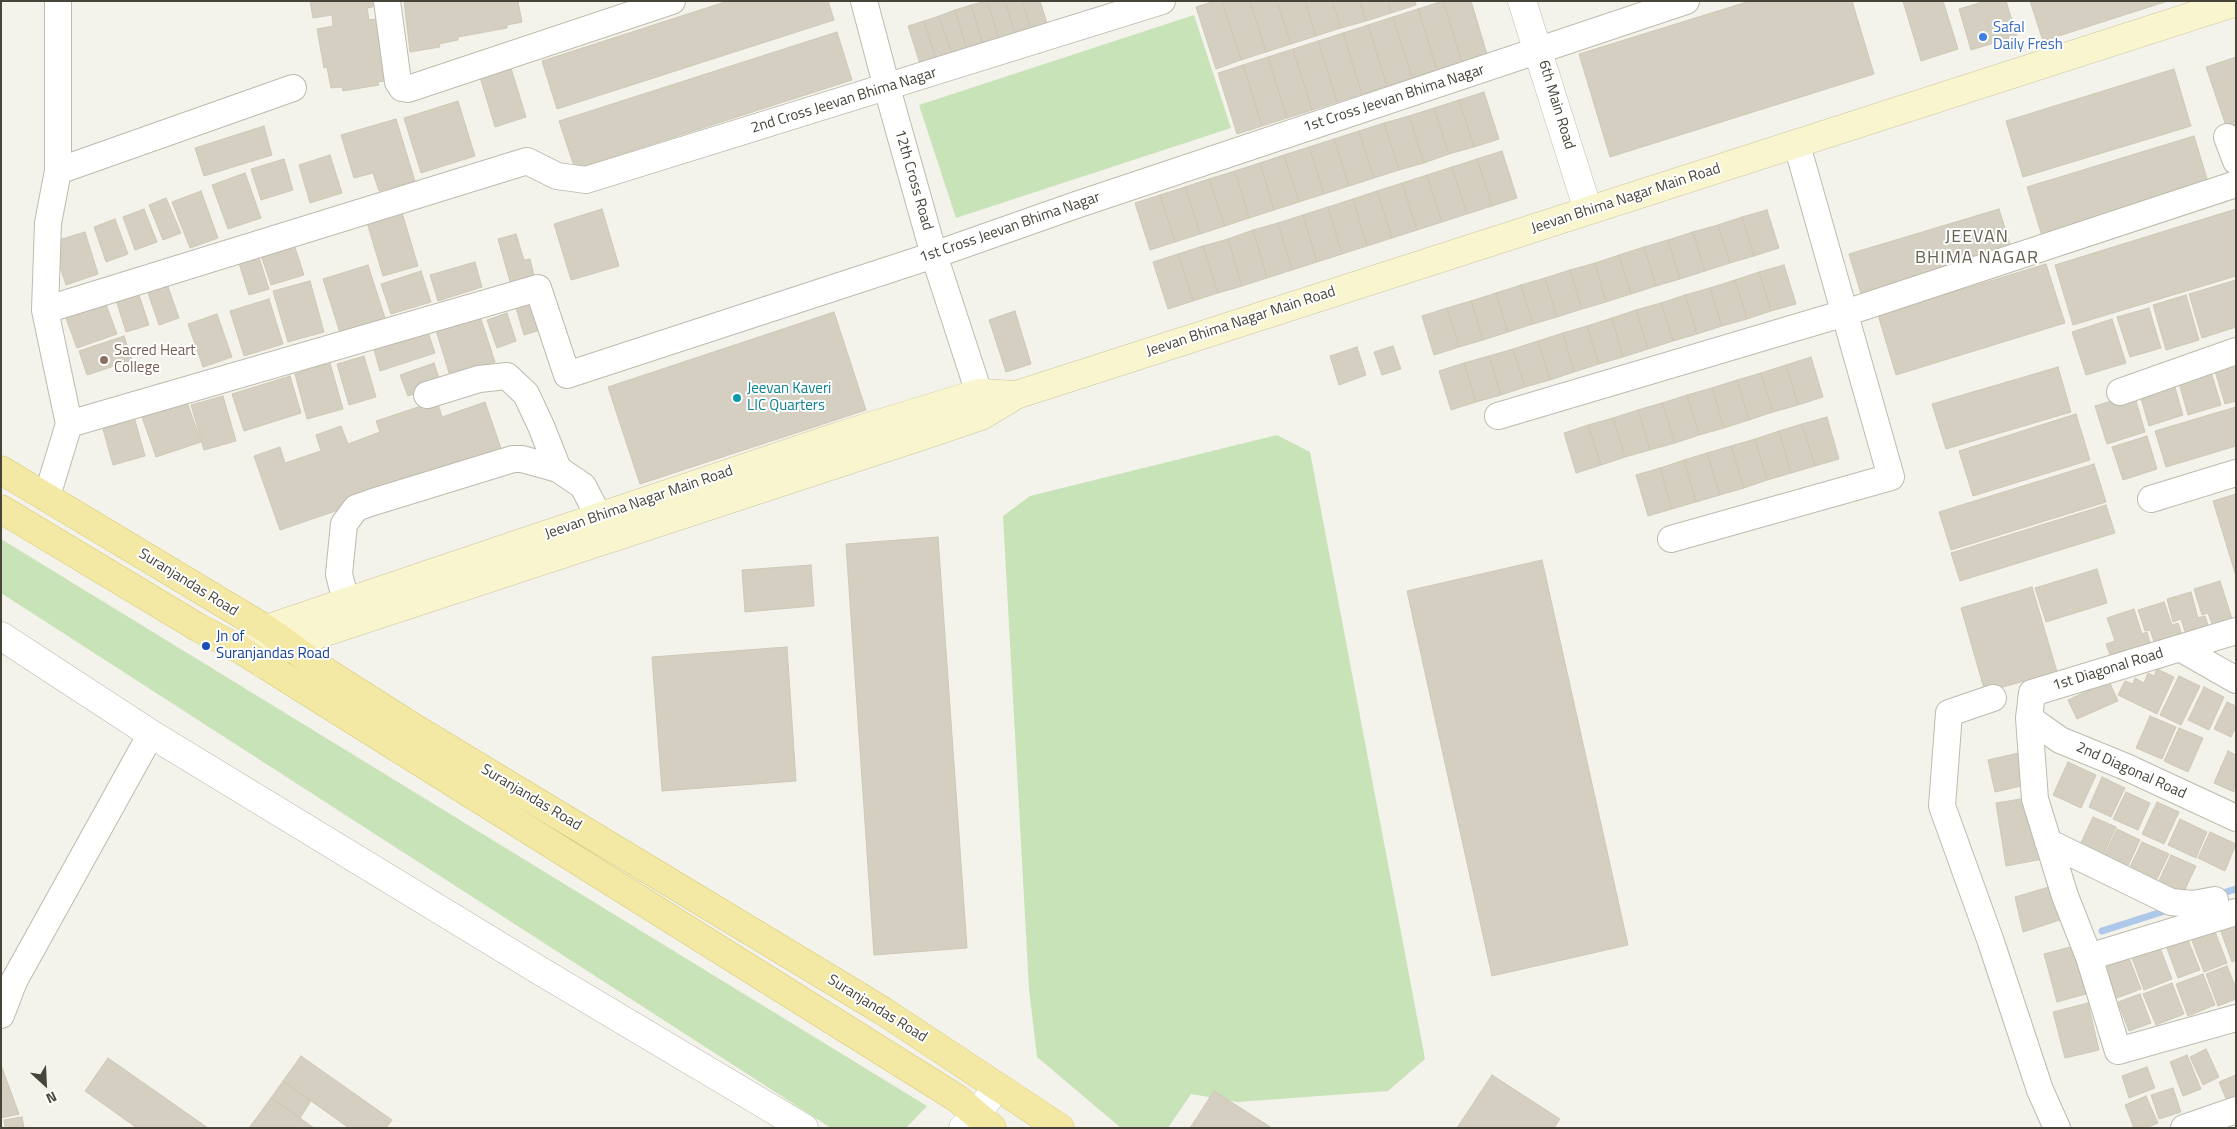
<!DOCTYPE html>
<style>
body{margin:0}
#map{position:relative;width:2237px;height:1129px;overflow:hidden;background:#f3f2eb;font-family:"Titillium Web",sans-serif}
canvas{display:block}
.frame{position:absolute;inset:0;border:2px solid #474439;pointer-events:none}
.north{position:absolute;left:20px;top:1059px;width:50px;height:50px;-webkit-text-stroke:4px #fff;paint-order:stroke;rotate:155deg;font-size:14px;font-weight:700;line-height:20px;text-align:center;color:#474439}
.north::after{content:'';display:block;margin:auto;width:18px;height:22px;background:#474439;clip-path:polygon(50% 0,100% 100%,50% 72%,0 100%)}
</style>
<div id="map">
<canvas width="2237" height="1129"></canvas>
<div class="frame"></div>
<div class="north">N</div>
</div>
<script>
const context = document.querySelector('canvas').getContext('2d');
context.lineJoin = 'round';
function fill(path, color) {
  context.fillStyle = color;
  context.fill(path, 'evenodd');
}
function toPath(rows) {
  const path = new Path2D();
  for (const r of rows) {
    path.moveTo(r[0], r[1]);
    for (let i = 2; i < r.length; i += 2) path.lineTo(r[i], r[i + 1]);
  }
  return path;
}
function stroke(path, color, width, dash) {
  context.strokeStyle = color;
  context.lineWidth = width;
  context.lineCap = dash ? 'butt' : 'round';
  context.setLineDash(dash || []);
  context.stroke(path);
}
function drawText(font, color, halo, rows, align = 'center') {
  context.font = font + ' "Titillium Web",sans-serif';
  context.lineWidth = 4;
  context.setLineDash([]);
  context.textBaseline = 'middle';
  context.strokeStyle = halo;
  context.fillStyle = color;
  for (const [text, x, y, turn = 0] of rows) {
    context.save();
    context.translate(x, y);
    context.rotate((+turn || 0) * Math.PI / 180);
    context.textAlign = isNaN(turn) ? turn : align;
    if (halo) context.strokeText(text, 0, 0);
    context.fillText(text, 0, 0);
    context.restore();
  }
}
const green = toPath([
 [1194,15,1231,128,956,218,919,105],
 [1277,435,1310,452,1425,1059,1388,1091,1237,1102,1191,1094,1168,1128,1121,1128,1037,1057,1029,989,1003,516,1030,496],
 [1,539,927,1106,906,1128,831,1128,1,593]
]);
const stream = toPath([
 [2217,895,2236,889],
 [2102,931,2171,909]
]);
const building = toPath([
 [310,1,382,1,382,5,367,8,369,20,385,18,390,80,378,82,379,85,343,91,342,87,331,88,327,67,324,68,317,29,333,26,332,15,313,18,310,1],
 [404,1,521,1,518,2,522,22,507,25,507,28,458,37,458,40,439,44,440,47,410,52,404,1],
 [728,1,828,1,834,20,557,109,542,61,728,1],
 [987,1,999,39,983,44,971,5,987,1],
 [987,1,1005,1,1015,33,999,39,987,1],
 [1005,1,1022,1,1031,28,1015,33,1005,1],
 [1022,1,1040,1,1047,23,1031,28,1022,1],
 [1215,1,1222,1,1241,60,1216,69,1196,7,1215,1],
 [1222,1,1250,1,1266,52,1241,60,1222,1],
 [1250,1,1277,1,1291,44,1266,52,1250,1],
 [1277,1,1305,1,1316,36,1291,44,1277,1],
 [1305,1,1332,1,1341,28,1316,36,1305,1],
 [1332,1,1360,1,1366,21,1341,28,1332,1],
 [1360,1,1388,1,1391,13,1366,21,1360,1],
 [1388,1,1415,1,1416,5,1391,13,1388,1],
 [1443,1,1462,62,1437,70,1418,9,1443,1],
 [1443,1,1471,1,1487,54,1462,62,1443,1],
 [1750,1,1852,1,1874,74,1610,157,1579,54,1750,1],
 [1903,1,1943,1,1958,49,1921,61,1903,1],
 [1986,1,2006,1,2017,36,1971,50,1959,9,1986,1],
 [2030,1,2168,1,2043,41,2030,1],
 [971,5,983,44,967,49,955,10,971,5],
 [1418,9,1437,70,1412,78,1393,17,1418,9],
 [955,10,967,49,952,54,939,16,955,10],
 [939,16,952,54,936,59,924,21,939,16],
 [1393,17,1412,78,1387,86,1368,25,1393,17],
 [924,21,936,59,920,64,908,26,924,21],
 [1368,25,1387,86,1362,94,1343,33,1368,25],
 [837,32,852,80,575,169,559,121,837,32],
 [1343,33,1362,94,1337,102,1318,41,1343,33],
 [1318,41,1337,102,1312,110,1293,49,1318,41],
 [1293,49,1312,110,1287,118,1268,57,1293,49],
 [1268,57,1287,118,1262,126,1243,65,1268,57],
 [2236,57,2236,126,2227,129,2206,67,2236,57],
 [1243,65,1262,126,1237,134,1218,73,1243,65],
 [511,68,526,117,495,127,480,77,511,68],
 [2174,69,2191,126,2023,177,2006,121,2174,69],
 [1484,92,1499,139,1474,147,1459,100,1484,92],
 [1459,100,1474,147,1449,154,1434,108,1459,100],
 [458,101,475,156,421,173,404,118,458,101],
 [1434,108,1449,154,1424,163,1409,116,1434,108],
 [1409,116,1424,163,1399,170,1384,123,1409,116],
 [396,119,415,181,379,191,373,173,354,178,341,135,396,119],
 [1384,123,1399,170,1374,178,1359,131,1384,123],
 [264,126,272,155,204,176,195,148,264,126],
 [1359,131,1374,178,1349,186,1334,139,1359,131],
 [2194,136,2209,185,2042,236,2027,187,2194,136],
 [1334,139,1349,186,1324,194,1309,147,1334,139],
 [1309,147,1324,194,1299,202,1284,155,1309,147],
 [1502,151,1517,198,1492,206,1477,159,1502,151],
 [330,155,342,193,310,203,299,165,330,155],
 [1284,155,1299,202,1274,210,1260,163,1284,155],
 [284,159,293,190,261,200,251,169,284,159],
 [1477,159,1492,206,1467,214,1452,167,1477,159],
 [1260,163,1274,210,1249,218,1235,171,1260,163],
 [1452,167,1467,214,1442,222,1427,175,1452,167],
 [1235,171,1249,218,1225,226,1209,179,1235,171],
 [245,173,261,218,228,229,212,185,245,173],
 [1427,175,1442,222,1417,230,1402,183,1427,175],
 [1209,179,1225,226,1200,234,1185,187,1209,179],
 [1402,183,1417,230,1392,238,1377,191,1402,183],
 [1185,187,1200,234,1175,242,1160,195,1185,187],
 [201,191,218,238,190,248,172,202,201,191],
 [1377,191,1392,238,1367,246,1353,199,1377,191],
 [1160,195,1175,242,1150,250,1135,203,1160,195],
 [166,198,181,233,163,240,149,205,166,198],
 [1353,199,1367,246,1342,254,1328,207,1353,199],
 [1328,207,1342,254,1317,262,1303,215,1328,207],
 [144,209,157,242,135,250,123,217,144,209],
 [401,209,418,266,383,276,366,219,401,209],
 [602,209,619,266,571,280,554,224,602,209],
 [1999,209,2012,251,1862,297,1849,254,1999,209],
 [2236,209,2236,276,2073,325,2055,265,2236,209],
 [1767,210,1779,248,1754,256,1742,217,1767,210],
 [1303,215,1317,262,1292,270,1278,223,1303,215],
 [1742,217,1754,256,1730,263,1718,225,1742,217],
 [115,219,128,254,106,262,94,227,115,219],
 [1278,223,1292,270,1267,278,1253,230,1278,223],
 [1718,225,1730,263,1705,271,1693,232,1718,225],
 [1253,230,1267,278,1242,286,1228,239,1253,230],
 [85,232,98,274,66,285,52,242,85,232],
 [1693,232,1705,271,1680,279,1668,240,1693,232],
 [516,234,524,260,530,259,535,279,511,285,498,239,516,234],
 [1228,239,1242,286,1218,293,1203,246,1228,239],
 [1668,240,1680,279,1656,286,1644,247,1668,240],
 [294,244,304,275,271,285,261,255,294,244],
 [1203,246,1218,293,1193,301,1178,254,1203,246],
 [1644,247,1656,286,1631,294,1619,255,1644,247],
 [257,251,269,289,249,295,237,257,257,251],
 [1178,254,1193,301,1168,309,1153,262,1178,254],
 [1619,255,1631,294,1606,302,1595,263,1619,255],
 [475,262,482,287,438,301,430,275,475,262],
 [1595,263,1606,302,1582,309,1570,270,1595,263],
 [2046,264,2065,323,1896,375,1878,315,2046,264],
 [368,265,385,318,340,333,323,279,368,265],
 [1784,265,1796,304,1771,311,1759,272,1784,265],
 [1570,270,1582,309,1557,317,1545,278,1570,270],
 [421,271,431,302,391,314,381,284,421,271],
 [1759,272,1771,311,1747,319,1735,280,1759,272],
 [1545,278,1557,317,1533,324,1521,285,1545,278],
 [1735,280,1747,319,1722,326,1710,288,1735,280],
 [2236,280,2236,327,2202,338,2189,294,2236,280],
 [310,281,324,332,288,342,273,291,310,281],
 [167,284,179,318,159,325,147,290,167,284],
 [1521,285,1533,324,1508,332,1496,293,1521,285],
 [1710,288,1722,326,1697,334,1685,295,1710,288],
 [137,289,149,325,126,332,115,297,137,289],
 [1496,293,1508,332,1483,340,1471,301,1496,293],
 [1685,295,1697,334,1673,341,1661,303,1685,295],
 [2186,295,2199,340,2166,350,2153,305,2186,295],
 [104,299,117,334,77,348,64,313,104,299],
 [269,299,283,344,244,356,230,311,269,299],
 [539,301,547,328,524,335,516,308,539,301],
 [1471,301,1483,340,1459,347,1447,308,1471,301],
 [1661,303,1673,341,1648,349,1636,310,1661,303],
 [1447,308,1459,347,1434,355,1422,316,1447,308],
 [2149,308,2161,348,2130,357,2117,317,2149,308],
 [1636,310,1648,349,1623,357,1612,318,1636,310],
 [1015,311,1031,364,1006,372,989,320,1015,311],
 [834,312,866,410,640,484,608,387,834,312],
 [479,313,495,362,450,376,435,327,479,313],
 [507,313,516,341,497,348,487,320,507,313],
 [217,314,232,357,203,367,188,324,217,314],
 [1612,318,1623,357,1599,364,1587,326,1612,318],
 [2112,319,2126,363,2086,375,2072,332,2112,319],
 [1587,326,1599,364,1574,372,1563,333,1587,326],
 [427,329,435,353,380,371,373,346,427,329],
 [1563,333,1574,372,1550,380,1538,341,1563,333],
 [124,336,132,360,87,375,79,351,124,336],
 [1538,341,1550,380,1525,387,1513,349,1538,341],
 [1393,346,1401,369,1382,375,1374,352,1393,346],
 [1357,347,1366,375,1339,385,1330,356,1357,347],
 [1513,349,1525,387,1501,395,1489,356,1513,349],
 [364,356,376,397,349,405,337,364,364,356],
 [1489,356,1501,395,1476,402,1464,363,1489,356],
 [1811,357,1823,397,1798,405,1786,365,1811,357],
 [330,363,343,409,307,419,295,374,330,363],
 [434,363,441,384,408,396,400,375,434,363],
 [1464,363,1476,402,1451,410,1439,371,1464,363],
 [1786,365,1798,405,1773,412,1761,373,1786,365],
 [2236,365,2236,401,2225,404,2215,371,2236,365],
 [2058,367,2071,412,1946,449,1932,404,2058,367],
 [2211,372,2221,405,2188,415,2179,383,2211,372],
 [1761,373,1773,412,1749,420,1737,380,1761,373],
 [290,376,301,413,244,431,232,394,290,376],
 [1737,380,1749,420,1724,428,1712,388,1737,380],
 [2174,384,2183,415,2149,426,2140,395,2174,384],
 [1712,388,1724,428,1699,435,1687,395,1712,388],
 [435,394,442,417,485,402,503,454,280,530,254,456,280,447,285,463,321,451,316,435,341,426,348,444,380,432,376,421,436,401,435,394],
 [2134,394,2145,432,2107,444,2095,406,2134,394],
 [1687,395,1699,435,1675,443,1662,403,1687,395],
 [223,396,236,441,204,450,191,405,223,396],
 [187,402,201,442,156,457,142,417,187,402],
 [1662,403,1675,443,1650,450,1638,410,1662,403],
 [2236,407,2236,446,2166,467,2155,431,2236,407],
 [1638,410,1650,450,1625,457,1613,418,1638,410],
 [2076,414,2090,460,1973,496,1959,451,2076,414],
 [1827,417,1839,459,1815,466,1802,424,1827,417],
 [1613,418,1625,457,1601,465,1588,425,1613,418],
 [135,420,145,456,113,465,103,429,135,420],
 [1802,424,1815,466,1791,473,1779,431,1802,424],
 [1588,425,1601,465,1576,473,1564,433,1588,425],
 [1779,431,1791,473,1767,480,1755,439,1779,431],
 [2147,436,2157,469,2123,480,2112,447,2147,436],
 [1755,439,1767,480,1744,488,1731,446,1755,439],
 [1731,446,1744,488,1720,495,1707,453,1731,446],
 [1707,453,1720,495,1696,502,1684,460,1707,453],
 [1684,460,1696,502,1672,509,1660,468,1684,460],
 [2094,464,2106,502,1951,550,1939,512,2094,464],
 [1660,468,1672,509,1648,516,1636,475,1660,468],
 [2236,494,2236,576,2213,501,2236,494],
 [2106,505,2115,533,1960,581,1951,553,2106,505],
 [938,537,967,948,874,955,846,544,938,537],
 [1542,560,1628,945,1492,976,1407,591,1542,560],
 [811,565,814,606,745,612,742,570,811,565],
 [2097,569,2107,603,2046,622,2035,588,2097,569],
 [2220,581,2234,625,2215,632,2208,613,2202,615,2194,589,2220,581],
 [2032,587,2057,672,1985,692,1961,608,2032,587],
 [2191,592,2198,618,2205,616,2210,631,2187,638,2181,619,2173,622,2167,599,2191,592],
 [2164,602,2172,625,2178,623,2184,641,2157,650,2150,630,2145,631,2138,610,2164,602],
 [2134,609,2142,634,2147,632,2152,650,2113,663,2106,644,2115,641,2107,618,2134,609],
 [787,647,796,781,662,791,652,657,787,647],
 [2157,669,2174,677,2157,714,2118,695,2125,681,2133,684,2135,678,2144,683,2148,673,2154,676,2157,669],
 [2179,676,2200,686,2181,725,2160,715,2179,676],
 [2109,681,2118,701,2077,719,2068,700,2109,681],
 [2204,687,2224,697,2209,730,2188,720,2204,687],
 [2227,702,2236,706,2236,727,2231,737,2214,729,2227,702],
 [2150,716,2176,727,2162,759,2136,748,2150,716],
 [2179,728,2203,738,2188,772,2164,761,2179,728],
 [2228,751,2236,755,2234,792,2214,783,2228,751],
 [2023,752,2030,784,1995,792,1988,760,2023,752],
 [2068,762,2096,775,2081,808,2053,795,2068,762],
 [2102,777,2125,788,2111,817,2089,807,2102,777],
 [2126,792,2150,803,2138,830,2113,819,2126,792],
 [2033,797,2043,859,2006,866,1996,803,2033,797],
 [2157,802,2179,812,2164,844,2142,834,2157,802],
 [2093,817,2116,827,2103,856,2080,845,2093,817],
 [2180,819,2207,832,2196,858,2168,845,2180,819],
 [2117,829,2140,840,2126,870,2103,859,2117,829],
 [2210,832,2236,844,2225,871,2198,858,2210,832],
 [2142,842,2169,854,2155,883,2128,871,2142,842],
 [2171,855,2196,866,2182,896,2157,885,2171,855],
 [2059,884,2069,917,2023,932,2015,897,2059,884],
 [2236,924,2236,960,2232,962,2220,929,2236,924],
 [2214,929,2227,963,2204,972,2191,938,2214,929],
 [2188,940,2200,970,2178,978,2167,948,2188,940],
 [2074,946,2086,994,2057,1002,2044,954,2074,946],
 [2160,948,2172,979,2144,990,2132,958,2160,948],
 [2129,958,2141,989,2114,999,2102,968,2129,958],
 [2227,966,2236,988,2236,999,2218,1006,2206,974,2227,966],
 [2203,974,2215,1005,2188,1016,2176,984,2203,974],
 [2172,983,2184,1014,2156,1025,2143,994,2172,983],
 [2140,994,2151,1023,2129,1031,2118,1002,2140,994],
 [2088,1003,2099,1050,2065,1058,2053,1012,2088,1003],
 [2206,1049,2219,1077,2203,1085,2190,1057,2206,1049],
 [2187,1055,2201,1089,2183,1096,2170,1062,2187,1055],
 [301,1056,392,1120,386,1128,349,1128,283,1081,301,1056],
 [108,1058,208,1128,137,1128,85,1091,108,1058],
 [1,1065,19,1114,1,1118,1,1065],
 [2147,1067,2155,1088,2129,1098,2122,1076,2147,1067],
 [1492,1075,1560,1119,1554,1128,1457,1128,1492,1075],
 [2236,1075,2236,1097,2227,1101,2219,1082,2236,1075],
 [283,1081,311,1101,300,1118,271,1098,283,1081],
 [2173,1088,2181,1112,2159,1119,2151,1095,2173,1088],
 [1214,1091,1272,1128,1190,1128,1214,1091],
 [2146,1096,2158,1123,2146,1128,2134,1128,2125,1105,2146,1096],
 [271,1098,300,1118,314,1128,249,1128,271,1098],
 [22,1117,24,1128,5,1128,4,1120,22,1117]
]);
const minor = toPath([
 [387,1,398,82,402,88,408,89,672,1],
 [864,1,887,88,934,255,979,393,981,414],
 [2227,137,2236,161],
 [58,171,293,88],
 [45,310,527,161,557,176,586,180,1162,1],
 [2120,392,2236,351],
 [427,395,479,379,507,376,526,394,541,426,558,469],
 [1498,416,1845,313,2236,184],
 [69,424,538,288,567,375,934,255,1076,205,1686,1],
 [47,496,69,424,45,310,48,223,58,171,58,1],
 [2151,499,2236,473],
 [1671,539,1891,477,1797,145],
 [346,602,339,574,344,524,356,508,373,502,513,459,522,459,558,469,583,486,599,517],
 [2180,648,2236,631],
 [1993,698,1949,713,1942,806,1991,942,2040,1090,2057,1128],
 [2029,718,2060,740,2126,767,2236,818],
 [2048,842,2171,902,2193,904,2215,900],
 [2236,912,2089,957,2118,1051,2236,1018],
 [2089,957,2065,896,2035,799,2029,718,2032,693,2180,648,2236,680],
 [1,1015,14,981,151,734],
 [2184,1128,2236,1110]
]);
const tertiary = toPath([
 [1522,1,1588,210],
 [1,636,151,734,542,972,804,1128],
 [963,1128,970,1123,997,1087]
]);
const secondary = toPath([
 [243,651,266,629,839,436,979,393,1016,395],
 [263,664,286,645,925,435,981,416,1016,395,2236,2]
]);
const primary = toPath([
 [1,470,266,629,328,673,416,729,883,1011,1060,1128],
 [1,509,199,628,243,651,321,700,958,1099,992,1128]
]);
const markers = [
 [1983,37,5,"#3f7fe0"],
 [104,360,5,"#8d6e63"],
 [737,398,5,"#0f9aa8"],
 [206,646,5,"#1a4fb4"]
];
const shopNames = [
 ["Safal",1993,28],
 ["Daily Fresh",1993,45]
];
const streetNames = [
 ["1st Cross Jeevan Bhima Nagar",1394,99,-18],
 ["2nd Cross Jeevan Bhima Nagar",844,101,-17],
 ["6th Main Road",1556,105,73],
 ["12th Cross Road",913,180,74],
 ["Jeevan Bhima Nagar Main Road",1626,199,-18],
 ["1st Cross Jeevan Bhima Nagar",1010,228,-19],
 ["Jeevan Bhima Nagar Main Road",1241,322,-18],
 ["Jeevan Bhima Nagar Main Road",639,503,-19],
 ["Suranjandas Road",188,583,32],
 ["1st Diagonal Road",2108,670,-17],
 ["2nd Diagonal Road",2131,771,24],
 ["Suranjandas Road",531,798,31],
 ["Suranjandas Road",877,1009,32]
];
const educationNames = [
 ["Sacred Heart",114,351],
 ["College",114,368]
];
const cultureNames = [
 ["Jeevan Kaveri",747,389],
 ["LIC Quarters",747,406]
];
const transitNames = [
 ["Jn of",216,637],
 ["Suranjandas Road",216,654]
];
const quarterNames = [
 ["JEEVAN",1977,238],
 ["BHIMA NAGAR",1977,259]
];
fill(green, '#c9e3b8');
stroke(stream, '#aec8e9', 7);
fill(building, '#d4cfc1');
stroke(building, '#cec8b5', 1);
stroke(minor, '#bebbae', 28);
stroke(tertiary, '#bebbae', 29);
stroke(secondary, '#cbc69d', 29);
stroke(primary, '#d7c975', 29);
stroke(minor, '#fff', 26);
stroke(tertiary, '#fff', 28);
stroke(secondary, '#f9f5cf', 28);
stroke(primary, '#f3e9a4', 28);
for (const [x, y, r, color] of markers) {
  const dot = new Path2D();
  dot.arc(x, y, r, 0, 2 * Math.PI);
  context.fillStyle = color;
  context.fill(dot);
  stroke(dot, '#fff', 2);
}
drawText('15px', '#366cbe', '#fff', shopNames, 'left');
drawText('15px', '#474439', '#fff', streetNames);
drawText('15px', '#785e54', '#fff', educationNames, 'left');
drawText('15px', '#0d838f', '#fff', cultureNames, 'left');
drawText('15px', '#164399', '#fff', transitNames, 'left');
context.letterSpacing = '1px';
drawText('18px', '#686352', '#fff', quarterNames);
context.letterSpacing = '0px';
</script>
